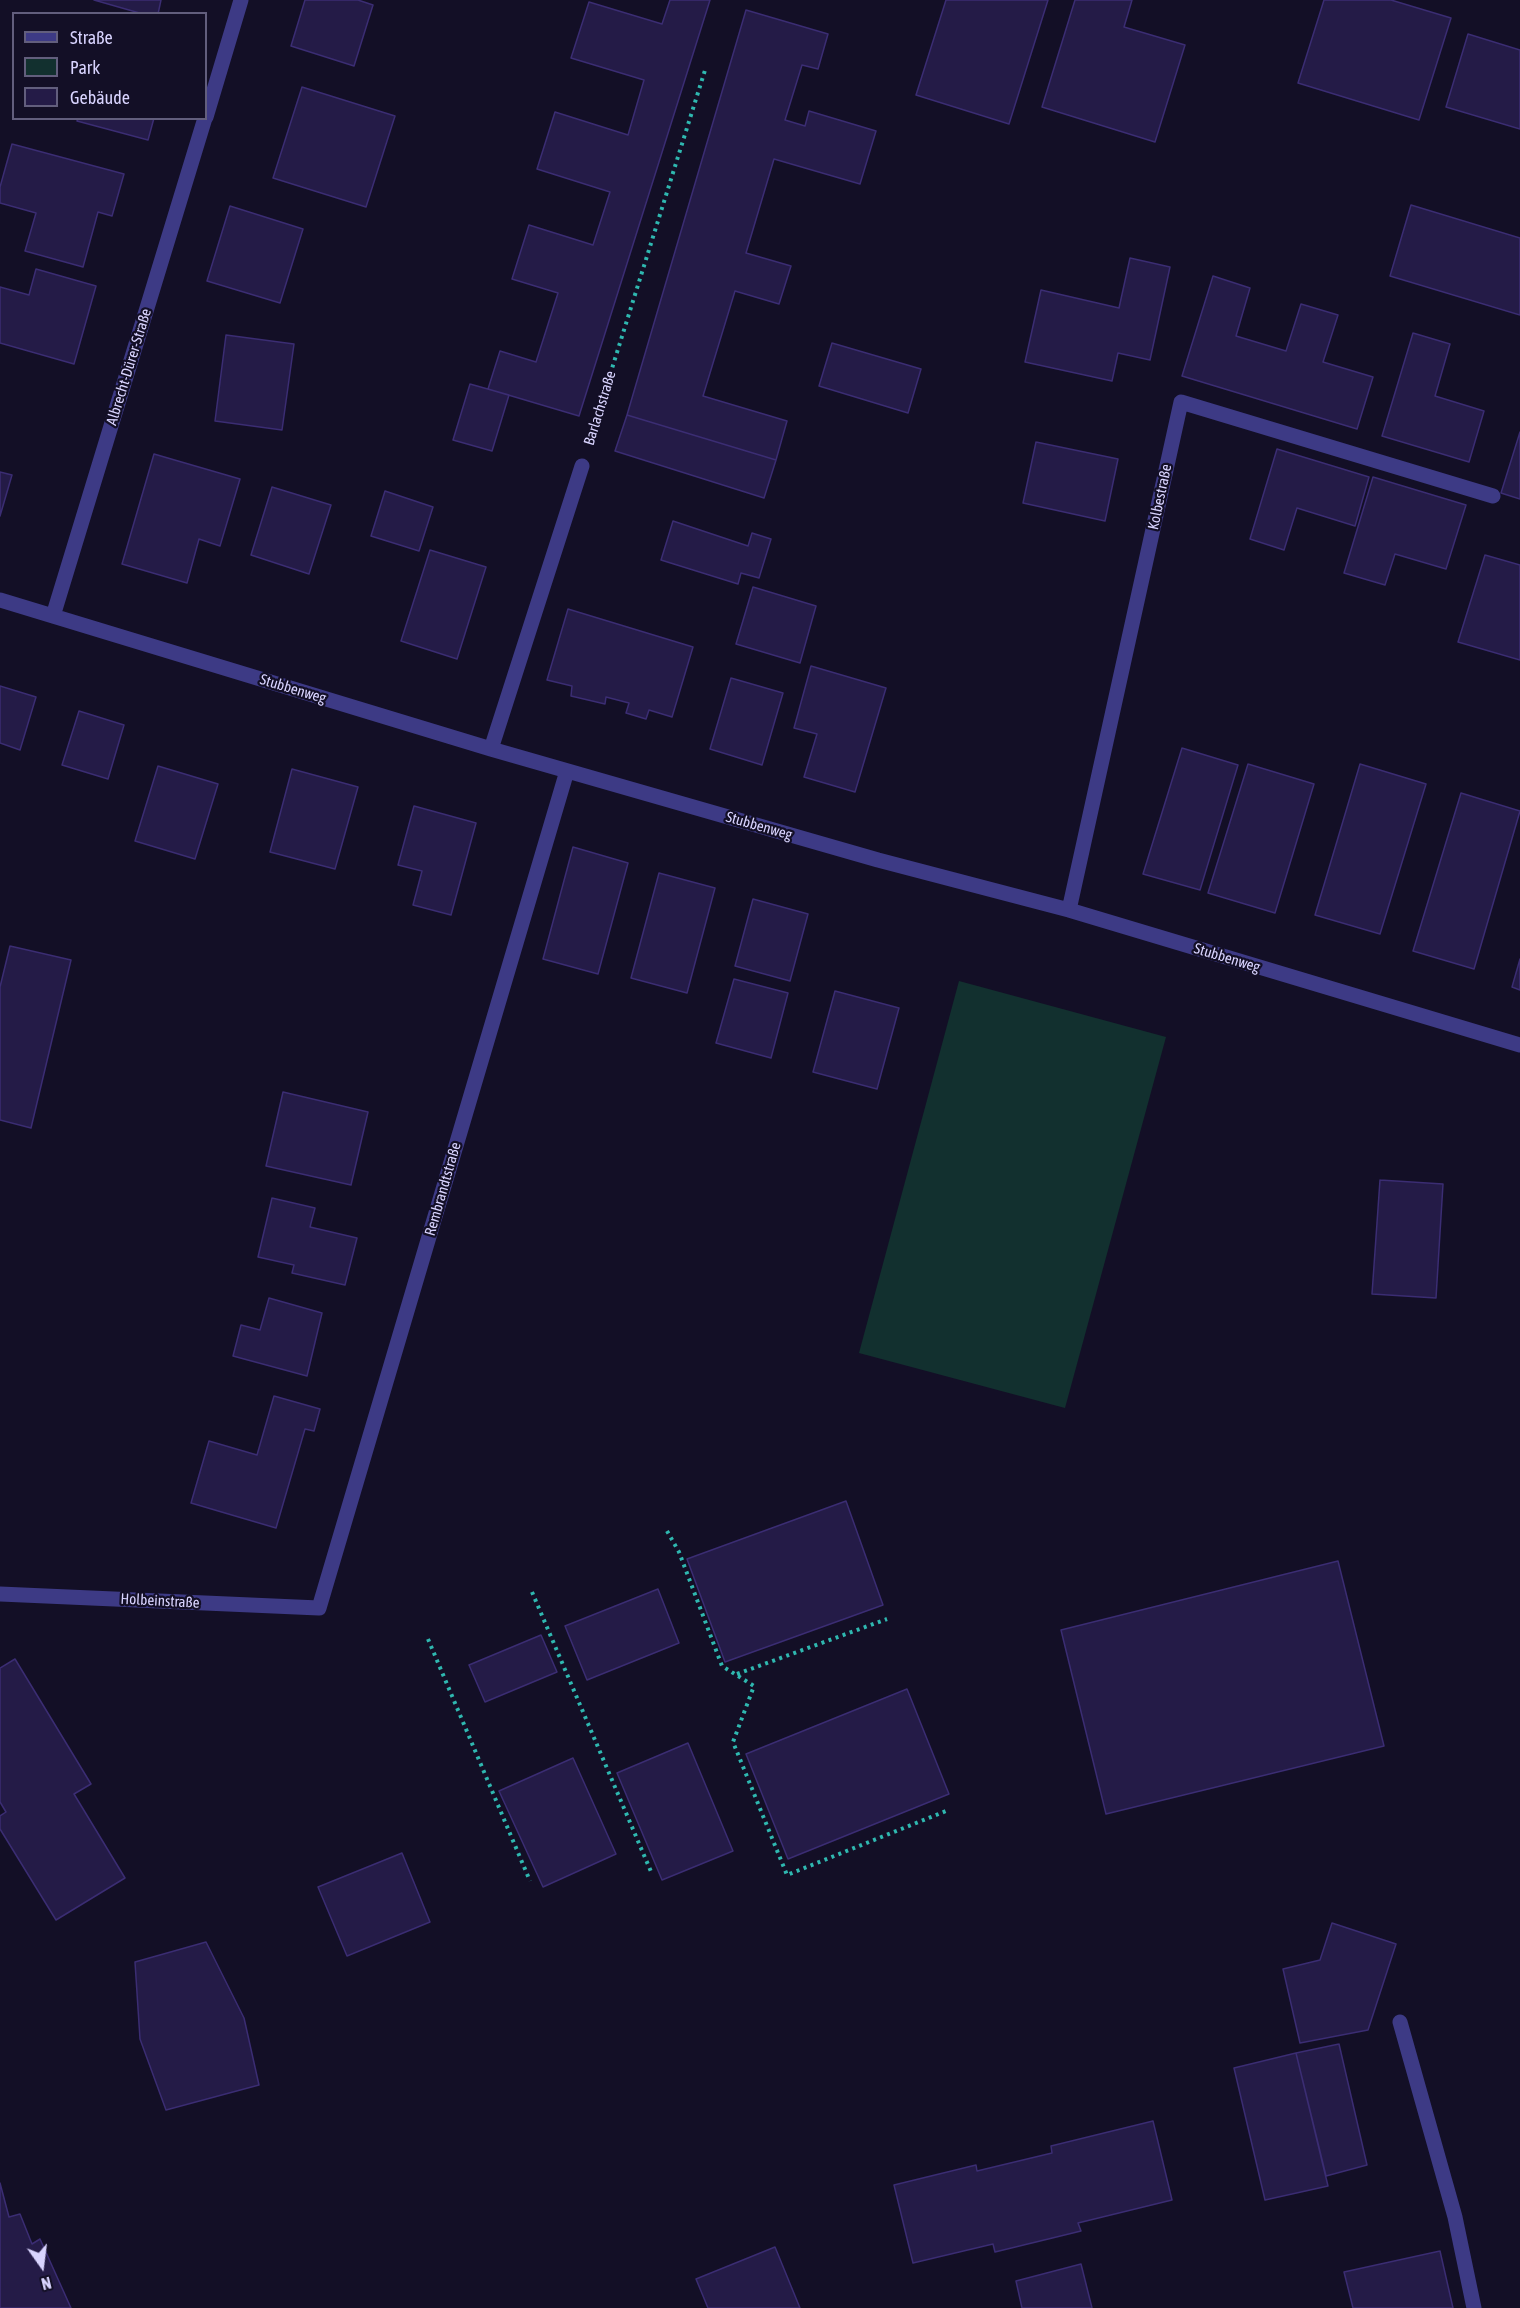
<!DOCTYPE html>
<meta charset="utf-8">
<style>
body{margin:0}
#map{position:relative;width:1520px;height:2308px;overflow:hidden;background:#130f26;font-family:"Asap Condensed",sans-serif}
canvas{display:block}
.legend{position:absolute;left:12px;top:12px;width:195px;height:108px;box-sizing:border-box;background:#130f26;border:2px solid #625e7d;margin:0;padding:8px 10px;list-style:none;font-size:18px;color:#d9d4ff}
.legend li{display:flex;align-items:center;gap:12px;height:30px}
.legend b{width:30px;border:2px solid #625e7d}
.north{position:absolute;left:12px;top:2236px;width:60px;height:60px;-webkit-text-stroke:4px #130f26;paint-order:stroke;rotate:166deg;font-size:16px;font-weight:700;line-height:24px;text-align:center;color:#d9d4ff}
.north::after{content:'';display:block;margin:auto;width:21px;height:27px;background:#d9d4ff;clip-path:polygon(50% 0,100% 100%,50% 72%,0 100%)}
</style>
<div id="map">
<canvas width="1520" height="2308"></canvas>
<ul class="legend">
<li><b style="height:8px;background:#3d3a85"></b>Straße</li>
<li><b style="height:16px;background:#12302f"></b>Park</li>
<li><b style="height:16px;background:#241b47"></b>Gebäude</li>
</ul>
<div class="north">N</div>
</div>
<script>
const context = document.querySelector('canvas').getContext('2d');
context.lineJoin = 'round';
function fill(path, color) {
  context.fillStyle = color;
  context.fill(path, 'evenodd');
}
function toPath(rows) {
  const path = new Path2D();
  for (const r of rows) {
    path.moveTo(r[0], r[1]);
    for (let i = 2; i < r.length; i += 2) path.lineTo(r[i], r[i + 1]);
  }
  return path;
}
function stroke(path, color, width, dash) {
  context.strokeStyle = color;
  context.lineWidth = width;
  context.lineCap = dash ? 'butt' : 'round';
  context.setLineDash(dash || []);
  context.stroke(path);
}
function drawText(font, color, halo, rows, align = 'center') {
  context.font = font + ' "Asap Condensed",sans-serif';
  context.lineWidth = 4.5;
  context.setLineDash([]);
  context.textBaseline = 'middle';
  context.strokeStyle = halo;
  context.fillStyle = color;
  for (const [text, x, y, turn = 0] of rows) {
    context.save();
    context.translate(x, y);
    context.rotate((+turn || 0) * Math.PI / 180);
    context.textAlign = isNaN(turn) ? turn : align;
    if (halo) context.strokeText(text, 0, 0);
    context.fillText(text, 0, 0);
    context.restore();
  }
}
const green = toPath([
 [959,981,1166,1037,1065,1408,859,1353]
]);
const building = toPath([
 [94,0,161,0,158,14,143,14,94,0],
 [305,0,358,0,373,5,354,66,291,46,305,0],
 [670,0,710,0,579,416,488,389,500,351,536,362,558,293,512,279,529,225,593,245,610,192,537,169,555,112,628,135,644,80,571,58,589,2,662,24,670,0],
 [946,0,1048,0,1009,124,916,95,946,0],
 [1075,0,1132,0,1124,27,1185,45,1155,142,1042,107,1075,0],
 [1324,0,1391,0,1451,18,1419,120,1298,83,1324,0],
 [746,10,828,34,818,69,802,65,785,120,805,126,809,111,876,131,860,184,774,159,746,253,791,266,779,304,735,291,703,396,787,421,776,460,627,415,746,10],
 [1468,34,1520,50,1520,129,1446,107,1468,34],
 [302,87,395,116,366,207,273,178,302,87],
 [78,118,154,118,148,140,77,121,78,118],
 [12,144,124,174,112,216,98,212,83,267,25,251,36,213,0,203,0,187,12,144],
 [1411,205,1520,238,1520,315,1390,276,1411,205],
 [230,206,303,229,280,303,207,281,230,206],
 [1130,258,1170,267,1150,360,1118,353,1112,381,1025,362,1041,290,1119,308,1130,258],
 [36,269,96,286,74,364,0,343,0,287,29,295,36,269],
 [1213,276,1250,288,1236,336,1286,351,1301,304,1338,315,1323,362,1373,377,1357,429,1182,376,1213,276],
 [1413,333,1450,344,1435,396,1484,411,1469,462,1382,436,1413,333],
 [226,335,294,344,282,430,215,421,226,335],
 [832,343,921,369,908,413,819,386,832,343],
 [470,384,509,395,492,451,453,440,470,384],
 [627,415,776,460,764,498,615,451,627,415],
 [1520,432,1520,499,1501,493,1520,432],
 [1036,442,1118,459,1105,521,1023,503,1036,442],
 [1277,449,1369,477,1355,526,1297,508,1284,550,1250,539,1277,449],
 [154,454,240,479,220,546,199,539,187,583,122,564,154,454],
 [0,472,12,475,0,516,0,472],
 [1373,477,1466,505,1446,569,1395,554,1385,585,1344,573,1373,477],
 [272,487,331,505,309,574,251,555,272,487],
 [385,491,433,507,419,551,371,536,385,491],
 [673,521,748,546,752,533,771,539,759,578,741,573,738,584,661,560,673,521],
 [430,550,486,567,457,659,401,641,430,550],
 [1485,555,1520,565,1520,660,1458,642,1485,555],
 [753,587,816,606,800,663,736,644,753,587],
 [568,609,693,647,672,717,649,710,646,719,626,713,629,703,606,697,605,704,571,696,572,686,547,680,568,609],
 [811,666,886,688,855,792,804,777,817,734,794,728,811,666],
 [731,678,783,693,762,765,710,749,731,678],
 [0,686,36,697,20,750,0,743,0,686],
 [79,711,124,725,108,779,62,765,79,711],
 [1182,748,1238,765,1200,890,1143,874,1182,748],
 [1248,764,1314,784,1275,913,1208,893,1248,764],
 [1360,764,1426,784,1380,934,1315,915,1360,764],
 [158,766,218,784,195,859,135,841,158,766],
 [292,769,358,787,335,869,270,852,292,769],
 [1461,793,1520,811,1474,969,1413,951,1461,793],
 [414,806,476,823,451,915,413,905,422,871,398,865,414,806],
 [573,847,628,863,598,974,543,959,573,847],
 [659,873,715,888,687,993,631,978,659,873],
 [753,899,808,914,790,981,735,966,753,899],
 [10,946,71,960,31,1128,0,1120,0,987,10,946],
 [1520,959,1520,990,1512,987,1520,959],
 [734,979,788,993,771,1058,716,1043,734,979],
 [835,991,899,1008,877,1089,813,1072,835,991],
 [283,1092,368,1112,351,1185,266,1166,283,1092],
 [1380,1180,1443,1184,1436,1298,1372,1294,1380,1180],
 [272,1198,315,1208,310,1227,357,1238,345,1285,292,1273,294,1265,258,1257,272,1198],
 [269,1298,322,1313,307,1376,233,1356,241,1325,260,1330,269,1298],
 [274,1396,320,1409,314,1431,305,1429,276,1528,191,1503,209,1441,257,1455,274,1396],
 [846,1501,883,1605,725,1662,687,1559,846,1501],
 [1338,1561,1384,1746,1106,1814,1061,1630,1338,1561],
 [658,1589,679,1643,587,1680,565,1626,658,1589],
 [541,1635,557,1672,485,1702,469,1665,541,1635],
 [15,1659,91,1784,74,1794,125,1878,56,1920,0,1829,0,1816,6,1812,0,1802,0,1668,15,1659],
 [907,1689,949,1794,788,1859,746,1754,907,1689],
 [688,1743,733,1851,662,1880,617,1773,688,1743],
 [573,1758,616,1854,543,1887,499,1791,573,1758],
 [402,1853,430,1922,347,1956,318,1887,402,1853],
 [1332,1923,1396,1944,1368,2030,1300,2043,1283,1969,1320,1960,1332,1923],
 [206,1942,244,2018,259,2085,166,2110,140,2039,135,1962,206,1942],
 [1339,2044,1367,2165,1326,2176,1296,2053,1339,2044],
 [1296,2053,1328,2186,1265,2200,1234,2068,1296,2053],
 [1153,2121,1172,2200,1078,2223,1081,2231,995,2252,993,2244,913,2263,894,2185,976,2165,977,2171,1052,2153,1051,2146,1153,2121],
 [0,2183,9,2217,20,2214,32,2244,40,2239,71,2308,0,2308,0,2183],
 [775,2247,800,2308,708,2308,696,2279,775,2247],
 [1440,2251,1453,2308,1353,2308,1344,2272,1440,2251],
 [1081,2264,1092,2308,1022,2308,1016,2281,1081,2264]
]);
const path = toPath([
 [590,439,706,67],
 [667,1531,679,1552,722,1666,754,1686,733,1742,787,1875,946,1811],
 [532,1592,652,1874],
 [428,1639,530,1881],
 [737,1674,887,1619]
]);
const lane = toPath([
 [1400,2022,1455,2217,1474,2308]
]);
const street = toPath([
 [206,117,241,0],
 [0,600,491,749,878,860,1069,910,1520,1045],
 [53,616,205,118],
 [491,749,582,466],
 [1069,910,1181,402,1493,496],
 [0,1594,319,1608,567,771]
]);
const streetNames = [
 ["Albrecht-Dürer-Straße",129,367,-73],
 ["Barlachstraße",600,408,-73],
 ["Kolbestraße",1160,497,-78],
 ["Stubbenweg",293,689,17],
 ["Stubbenweg",759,826,16],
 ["Stubbenweg",1227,958,17],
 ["Rembrandtstraße",443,1189,-74],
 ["Holbeinstraße",160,1601,3]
];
fill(green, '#12302f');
fill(building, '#241b47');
stroke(building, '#3b2d73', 1.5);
stroke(path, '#2fb8b0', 4, [3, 4.5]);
stroke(lane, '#3d3a85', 15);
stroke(street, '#3d3a85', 15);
drawText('15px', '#d9d4ff', '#130f26', streetNames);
</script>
